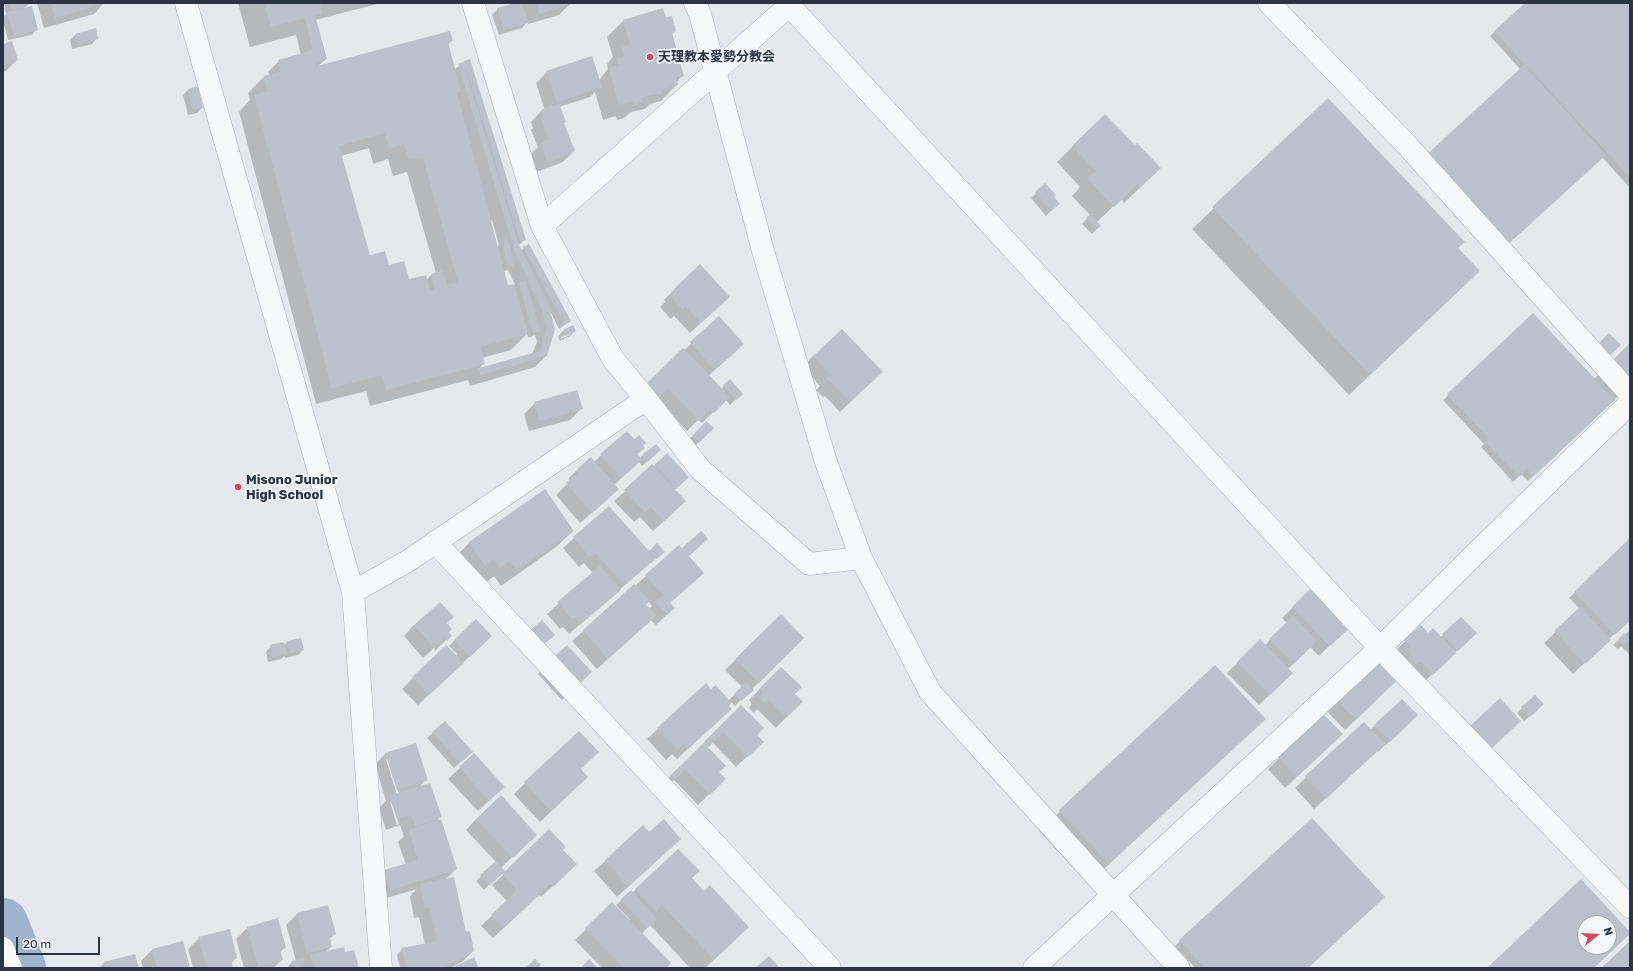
<!DOCTYPE html>
<meta charset="utf-8">
<style>
body{margin:0}
#map{position:relative;width:1633px;height:971px;overflow:hidden;background:#e4e7ec;font-family:Rubik,sans-serif}
canvas{display:block}
.frame{position:absolute;inset:0;border:4px solid #2b3445;pointer-events:none}
.north{position:absolute;left:1577px;top:915px;width:40px;height:40px;box-sizing:border-box;background:#f4f6f9;border:1px solid #a4a8b1;border-radius:50%;rotate:72deg;font-size:11px;font-weight:700;line-height:16px;text-align:center;color:#2b3445}
.north::after{content:'';display:block;margin:auto;width:14px;height:18px;background:#d1495b;clip-path:polygon(50% 0,100% 100%,50% 72%,0 100%)}
.scale{position:absolute;left:16px;top:937px;width:84px;height:18px;box-sizing:border-box;border:2px solid #2b3445;border-top:0;padding-left:5px;font-size:12px;line-height:14px;white-space:nowrap;color:#2b3445;-webkit-text-stroke:3px #f4f6f9;paint-order:stroke}
</style>
<div id="map">
<canvas width="1633" height="971"></canvas>
<div class="frame"></div>
<div class="north">N</div>
<div class="scale">20 m</div>
</div>
<script>
const context = document.querySelector('canvas').getContext('2d');
context.lineJoin = 'round';
function fill(path, color) {
  context.fillStyle = color;
  context.fill(path, 'evenodd');
}
function toPath(rows) {
  const path = new Path2D();
  for (const r of rows) {
    path.moveTo(r[0], r[1]);
    for (let i = 2; i < r.length; i += 2) path.lineTo(r[i], r[i + 1]);
  }
  return path;
}
function stroke(path, color, width, dash) {
  context.strokeStyle = color;
  context.lineWidth = width;
  context.lineCap = dash ? 'butt' : 'round';
  context.setLineDash(dash || []);
  context.stroke(path);
}
function drawText(font, color, halo, rows, align = 'center') {
  context.font = font + ' Rubik,"Noto Sans JP",sans-serif';
  context.lineWidth = 3.5;
  context.setLineDash([]);
  context.textBaseline = 'middle';
  context.strokeStyle = halo;
  context.fillStyle = color;
  for (const [text, x, y, turn = 0] of rows) {
    context.save();
    context.translate(x, y);
    context.rotate((+turn || 0) * Math.PI / 180);
    context.textAlign = isNaN(turn) ? turn : align;
    if (halo) context.strokeText(text, 0, 0);
    context.fillText(text, 0, 0);
    context.restore();
  }
}
const shadow = toPath([
 [4,3,26,3,27,5,22,10,37,29,32,35,8,40,3,21,3,18,6,14],
 [37,3,104,3,94,14,44,28],
 [238,3,381,3,315,20,326,59,318,66,452,41,447,45,454,70,464,62,525,239,518,246,520,251,528,245,570,321,559,329,550,311,546,356,535,367,470,386,468,380,370,406,366,391,316,404,239,112,250,100,248,93,264,77,269,76,268,72,279,61,301,55,296,35,250,47],
 [369,148,373,164,388,159,393,176,407,172,436,273,431,275,426,280,408,280,388,266,369,256,341,156],
 [492,220,499,245,497,247,490,221],
 [508,270,515,285,507,286,503,271],
 [527,334,528,338,535,335,537,342,532,354,478,370,483,364,482,358,511,350],
 [518,3,569,3,570,4,559,15,528,24,527,22,522,28,499,35,492,15,498,9],
 [1526,3,1630,3,1630,188,1602,157,1508,244,1492,245,1521,70,1490,36],
 [665,19,675,31,672,34,683,75,677,82,677,84,661,101,650,104,645,109,631,112,624,118,617,120,616,116,603,120,595,92,590,97,559,107,563,123,574,151,563,162,536,172,530,155,538,147,531,130,533,128,531,122,541,111,545,110,536,83,547,72,599,80,608,69,607,64,613,57,607,37,623,21],
 [95,30,97,38,92,44,72,49,70,40,75,35],
 [3,45,17,60,6,71,3,72],
 [188,90,202,108,197,113,188,115,183,95],
 [1328,99,1457,248,1457,292,1349,395,1192,229],
 [1073,146,1144,184,1124,203,1121,199,1097,222,1100,226,1092,234,1082,224,1090,215,1072,196,1080,187,1057,162],
 [1045,185,1053,197,1053,209,1046,216,1031,198],
 [675,289,718,307,690,333,674,316,671,319,660,307,666,301,664,300],
 [1533,315,1594,379,1630,345,1630,385,1528,481,1521,474,1513,482,1481,447,1484,444,1443,400],
 [719,318,732,355,708,376,721,389,730,381,736,399,730,405,726,400,702,423,698,420,687,431,656,398,637,394],
 [573,326,575,331,570,336,560,341,558,336,563,331],
 [570,333,570,335,561,339,561,337],
 [813,356,871,382,840,412,825,396,823,397,816,390,820,386,803,367],
 [535,403,581,409,570,420,529,431,524,414],
 [706,422,713,428,694,447,688,441],
 [634,441,644,448,636,455,640,458,655,445,655,455,642,466,639,462,614,485,607,500,580,523,556,495,570,481,568,479,579,468,594,462,601,455],
 [667,454,683,482,674,490,674,512,653,531,640,517,634,522,614,501],
 [573,531,556,547,501,586,494,576,479,588,454,558,470,542],
 [574,538,649,552,658,557,651,563,650,563,569,634,563,627,560,629,547,614,593,573,584,563,579,567,563,548],
 [1630,539,1630,619,1573,674,1544,643,1580,609,1569,598],
 [688,556,669,603,674,608,656,625,651,620,597,669,572,641,646,576],
 [648,601,652,606,649,609,645,604],
 [1314,587,1340,635,1319,656,1310,647,1288,669,1292,673,1259,705,1227,673,1260,641,1265,645,1287,623,1282,618],
 [781,615,803,638,735,706,731,702,719,720,677,759,672,754,666,760,647,739,658,729,711,690,728,701,742,687,725,670],
 [1461,618,1475,633,1421,685,1394,652,1421,626,1428,634,1440,638],
 [476,620,486,641,418,705,402,689,413,678,456,656,457,654,449,646],
 [446,623,447,632,450,636,435,651,434,648,423,658,404,636,414,625],
 [1630,630,1630,655,1621,646,1618,649,1613,645],
 [287,642,303,650,298,655,285,658,284,656,281,659,268,662,266,652,271,646,284,645],
 [549,663,580,683,562,700,538,674],
 [1215,666,1243,739,1088,884,1039,831],
 [781,668,794,694,801,702,776,728,757,709,754,713,749,708,752,704,749,700],
 [1395,681,1345,730,1323,707,1334,697],
 [1535,696,1538,710,1524,721,1517,713],
 [1402,700,1406,726,1378,752,1377,751,1314,809,1295,788,1363,723,1370,730],
 [741,707,756,735,762,742,736,767,712,742,707,747,718,773,725,779,698,805,674,780,664,789,660,786],
 [1323,715,1331,745,1285,788,1268,769],
 [1520,721,1481,758,1461,736,1471,725],
 [445,722,466,757,454,768,427,738],
 [386,753,426,780,418,788,440,817,435,823,456,869,445,880,465,934,473,951,462,962,450,968,400,968,397,955,402,949,425,945,419,917,414,918,410,896,417,889,380,900,385,871,406,865,398,842,404,836,400,825,386,830,379,808,386,801,375,764],
 [386,759,388,759,399,794,397,795],
 [390,802,392,802,399,824,397,825],
 [474,755,493,797,478,811,448,779],
 [580,769,576,788,540,822,514,794,525,783],
 [476,819,525,845,501,868,503,871,484,890,476,881,496,862,466,830],
 [643,827,649,833,680,839,617,897,594,871],
 [678,850,691,878,732,943,705,968,690,968,650,925,641,934,665,968,602,968,575,940,612,904,628,921,630,920,616,905,631,892,632,893],
 [503,875,565,875,541,897,539,895,493,938,481,926,507,901,492,885],
 [297,914,335,934,329,939,331,947,325,952,345,953,358,968,287,968,292,962,296,961,286,925],
 [277,920,285,947,280,953,282,960,273,968,244,968,236,939,247,928],
 [199,938,236,958,231,963,232,968,193,968,188,949],
 [1180,941,1307,968,1195,968,1175,946],
 [182,942,189,968,143,968,141,961,152,950],
 [134,956,137,968,99,968,104,963]
]);
const river = toPath([
 [3,923,21,968]
]);
const building = toPath([
 [10,3,27,3,28,6,12,10],
 [51,3,105,3,55,18],
 [264,3,323,3,320,4,322,14,315,15,327,59,316,62,317,66,450,31,453,41,448,42,461,91,457,92,458,97,508,285,514,284,528,334,480,347,485,364,386,390,382,375,332,388,254,95,268,91,264,76,281,72,278,60,313,50,305,18,271,27],
 [385,133,389,148,404,144,409,160,423,157,458,282,447,285,442,270,431,274,435,289,430,291,426,275,409,279,404,261,389,265,385,251,370,255,339,146],
 [515,3,522,3,528,23,504,30,497,8],
 [536,3,570,3,571,4,539,14],
 [1525,3,1630,3,1630,177,1494,31],
 [32,6,38,30,14,36,7,12],
 [663,8,666,17,672,16,676,31,672,33,684,76,677,78,678,85,661,90,662,93,641,97,642,102,633,105,632,101,619,105,609,68,619,65,617,58,625,56,622,47,630,45,623,20],
 [96,28,98,39,78,45,75,34],
 [12,41,18,60,3,65,3,44],
 [592,56,602,87,557,102,546,71],
 [470,59,526,240,520,242,464,61],
 [463,62,520,247,549,306,555,329,547,356,480,375,479,368,540,351,547,330,542,309,514,249,458,64],
 [1524,65,1606,155,1514,239,1497,241,1422,159],
 [198,86,203,108,193,110,188,89],
 [1328,98,1465,242,1458,248,1480,271,1370,375,1212,207],
 [559,103,566,122,564,123,575,151,547,162,540,143,549,139,541,118,544,117,541,110],
 [1105,114,1135,145,1137,143,1161,168,1141,187,1138,184,1114,207,1087,179,1096,171,1072,146],
 [1045,183,1056,195,1054,197,1060,204,1051,211,1035,192],
 [1090,214,1101,226,1097,229,1086,218],
 [508,239,514,265,508,267,502,241],
 [529,244,571,321,565,325,523,247],
 [700,264,730,297,701,323,685,306,683,309,670,296,676,290,674,289],
 [526,281,540,331,533,333,519,283],
 [1533,313,1615,400,1534,476,1527,469,1519,477,1485,442,1489,438,1447,394],
 [719,316,744,344,721,365,720,363,714,369,690,342],
 [573,325,576,331,566,336,563,330],
 [842,329,883,372,851,401,826,378,831,375,813,356],
 [1609,333,1621,345,1606,359,1595,347],
 [1630,343,1630,382,1611,362],
 [683,348,730,397,714,413,710,410,699,421,668,388,659,397,647,383],
 [730,379,743,394,736,400,723,385],
 [577,390,583,409,540,421,534,402],
 [706,421,714,428,700,442,692,436],
 [627,431,634,439,639,435,646,443,643,445,645,448,637,454,642,460,621,478,600,454],
 [656,444,661,450,647,462,642,455],
 [667,453,689,477,676,489,655,465],
 [591,457,619,489,592,513,566,483,581,470,578,468],
 [652,464,686,501,664,521,651,507,645,512,624,490],
 [545,489,574,531,517,570,510,561,500,568,494,559,485,566,469,542],
 [609,506,649,551,657,543,665,552,657,559,656,558,625,585,595,553,590,557,573,537],
 [701,531,708,539,689,556,704,573,670,603,675,608,667,615,655,602,663,595,645,575,679,545,682,548],
 [1630,538,1630,621,1615,635,1574,592],
 [600,566,621,590,581,624,575,617,572,619,557,602],
 [634,584,650,601,646,604,656,616,608,659,583,630],
 [1314,585,1353,625,1330,646,1292,607],
 [440,602,454,617,447,623,452,629,449,632,452,636,447,641,445,638,434,648,414,625],
 [1580,607,1611,640,1585,664,1554,631],
 [781,614,804,638,759,683,735,659],
 [1293,616,1317,641,1294,664,1269,639],
 [1461,617,1477,633,1458,651,1442,634],
 [476,619,492,636,470,657,454,640],
 [542,620,555,635,542,646,529,631],
 [1421,625,1428,633,1433,628,1456,653,1433,675,1421,662,1417,665,1409,657,1412,654,1407,649,1410,646,1404,640],
 [1624,633,1630,639,1624,645,1618,639],
 [301,638,304,650,290,653,287,641],
 [1260,639,1293,673,1270,695,1237,662],
 [284,642,287,654,273,657,270,645],
 [446,645,464,663,429,695,412,677],
 [567,645,592,672,573,690,548,663],
 [1373,657,1396,681,1356,720,1333,696],
 [1215,665,1266,719,1109,864,1059,810],
 [781,667,802,687,795,694,803,702,787,717,768,699,765,703,759,697,762,693,759,689],
 [746,682,754,690,741,701,734,694],
 [706,683,711,689,716,685,731,703,729,706,732,709,688,749,683,744,677,750,657,728],
 [1535,695,1544,704,1530,717,1521,707],
 [1500,698,1521,721,1492,748,1471,725],
 [1402,699,1418,715,1390,742,1374,725],
 [741,705,764,728,757,735,764,742,748,757,723,732,709,747,704,742],
 [1323,714,1343,734,1297,777,1278,757],
 [445,721,473,752,460,763,432,732],
 [1364,722,1385,744,1326,799,1305,776],
 [579,731,599,752,581,769,588,777,551,811,524,782],
 [416,743,428,780,397,790,385,753],
 [704,743,726,766,719,772,726,779,710,795,685,770,675,779,671,775],
 [474,753,505,787,489,801,459,767],
 [430,783,442,817,415,826,411,815,397,819,389,796],
 [501,795,537,835,513,858,476,819],
 [1312,818,1385,897,1308,968,1205,968,1179,940],
 [441,819,457,869,391,890,384,870,418,860,409,830],
 [664,819,681,839,628,887,605,860,643,825,649,832],
 [549,829,566,847,563,850,577,864,553,887,550,884,504,928,491,915,517,890,502,874,490,885,480,875,496,861,505,871],
 [678,849,700,871,692,878,704,891,710,885,749,927,714,960,662,905,656,912,635,889],
 [454,877,466,932,470,931,474,951,442,968,406,968,402,948,437,941,430,907,425,908,420,884],
 [1581,879,1630,932,1630,934,1594,968,1487,968],
 [1585,923,1609,923,1609,947,1585,947],
 [631,890,657,919,647,928,621,899],
 [612,902,671,963,666,968,624,968,585,928],
 [328,905,336,934,330,936,332,947,307,953,297,913],
 [278,918,286,948,280,949,283,960,258,967,247,927],
 [230,929,237,958,231,960,233,968,207,968,198,937],
 [183,941,190,968,157,968,152,949],
 [1630,941,1630,968,1601,968],
 [344,947,345,952,354,950,359,968,314,968,310,955],
 [135,954,139,968,105,968,104,962],
 [769,956,780,968,755,968],
 [474,957,479,968,452,968],
 [303,958,304,965,294,968,292,961],
 [535,959,541,965,538,968,525,968],
 [589,959,598,968,581,968]
]);
const minor = toPath([
 [186,3,353,592,381,968],
 [473,3,542,226,613,359,646,399,700,469,809,564,861,558],
 [695,3,700,14,763,251,826,462,861,558,930,692,1179,968],
 [1269,3,1405,143,1630,394],
 [789,5,1380,648,1630,907],
 [542,226,792,3],
 [435,542,830,968],
 [353,592,408,561,646,399],
 [3,948,11,968],
 [1034,968,1380,648,1474,555,1630,403]
]);
const markers = [
 [650,57,4,"#d1495b"],
 [238,487,4,"#d1495b"]
];
const poiNames = [
 ["天理教本愛勢分教会",658,57],
 ["Misono Junior",246,480],
 ["High School",246,495]
];
fill(shadow, '#0003');
stroke(river, '#9fb4cc', 50);
fill(building, '#bbc0ca');
stroke(minor, '#a9aeb7', 23);
stroke(minor, '#f7f8fa', 22);
for (const [x, y, r, color] of markers) {
  const dot = new Path2D();
  dot.arc(x, y, r, 0, 2 * Math.PI);
  context.fillStyle = color;
  context.fill(dot);
  stroke(dot, '#f4f6f9', 1.5);
}
drawText('bold 13px', '#2b3445', '#f4f6f9', poiNames, 'left');
</script>
